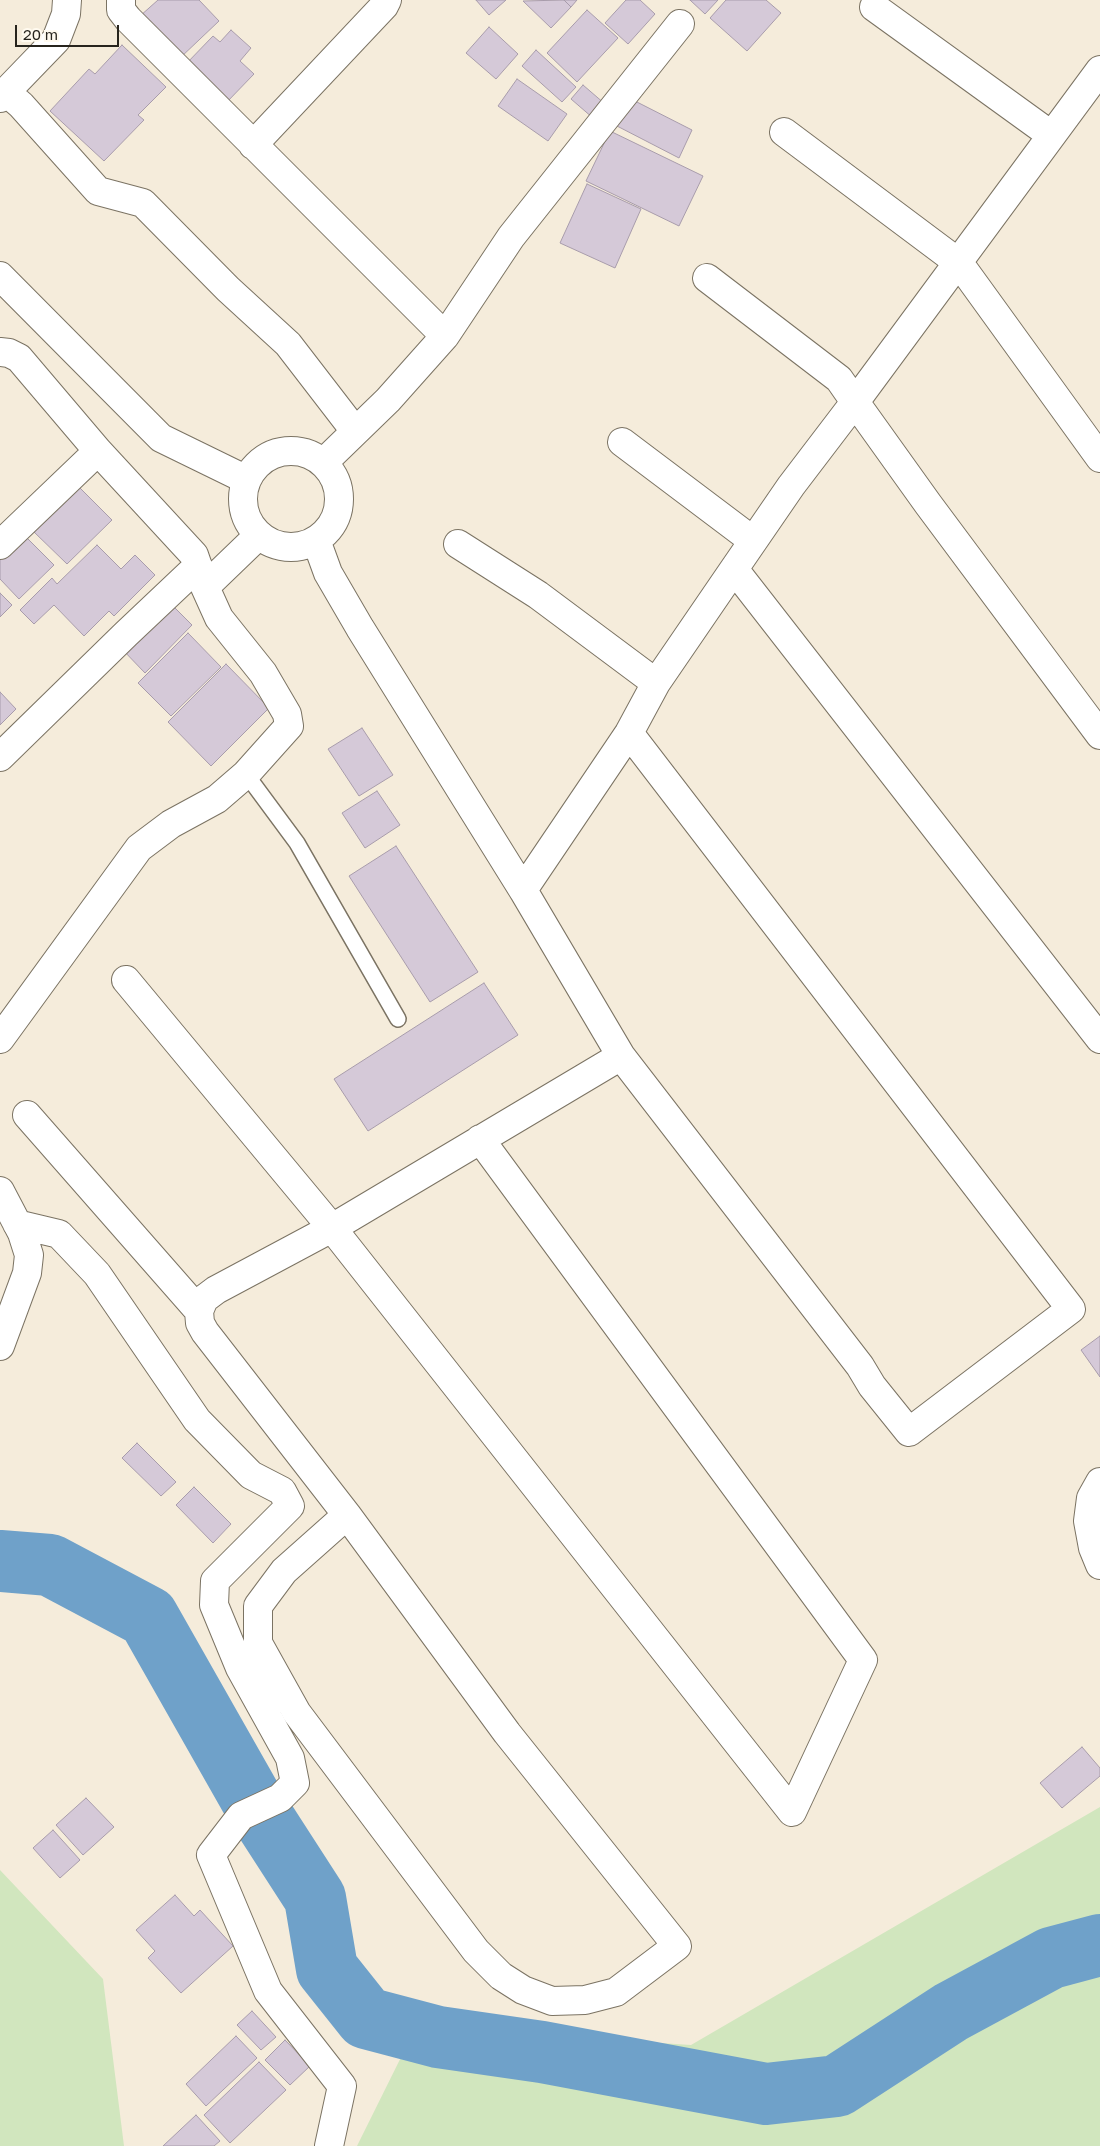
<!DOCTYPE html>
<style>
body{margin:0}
#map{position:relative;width:1100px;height:2146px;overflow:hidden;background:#f5ecdb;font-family:"Golos Text",sans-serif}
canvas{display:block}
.scale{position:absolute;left:15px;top:25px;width:104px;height:22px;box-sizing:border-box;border:2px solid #27241d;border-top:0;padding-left:6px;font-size:15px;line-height:18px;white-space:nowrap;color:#27241d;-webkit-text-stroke:4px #fffaef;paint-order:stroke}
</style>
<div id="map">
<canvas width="1100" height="2146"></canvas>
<div class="scale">20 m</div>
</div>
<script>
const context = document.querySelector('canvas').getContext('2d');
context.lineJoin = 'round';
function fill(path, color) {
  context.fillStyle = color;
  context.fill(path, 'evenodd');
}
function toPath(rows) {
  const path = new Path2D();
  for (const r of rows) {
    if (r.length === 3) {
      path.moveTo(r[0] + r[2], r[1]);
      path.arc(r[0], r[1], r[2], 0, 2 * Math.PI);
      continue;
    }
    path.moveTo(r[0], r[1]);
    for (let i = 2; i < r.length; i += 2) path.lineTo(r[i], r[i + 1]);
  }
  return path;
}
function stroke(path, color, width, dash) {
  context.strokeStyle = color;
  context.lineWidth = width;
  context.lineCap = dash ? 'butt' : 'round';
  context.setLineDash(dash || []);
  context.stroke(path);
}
const green = toPath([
 [1100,1807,1100,2146,357,2146,416,2027,691,2045],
 [0,1870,103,1979,124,2146,0,2146]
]);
const river = toPath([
 [0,1561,50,1565,148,1617,253,1802,315,1898,327,1969,366,2018,438,2037,542,2052,766,2094,837,2086,951,2012,1051,1958,1100,1945]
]);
const building = toPath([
 [158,0,199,0,219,21,180,58,140,16,158,0],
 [476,0,506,0,489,15,476,0],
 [564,0,577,0,571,7,564,0],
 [564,0,571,7,551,28,523,1,564,0],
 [626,0,640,0,655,14,628,44,605,23,626,0],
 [690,0,718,0,705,14,690,0],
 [726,0,766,0,781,13,747,51,710,18,726,0],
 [587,10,618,38,577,82,547,53,587,10],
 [489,27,518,54,496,79,466,53,489,27],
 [231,30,251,48,240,61,254,74,225,104,185,65,213,36,220,42,231,30],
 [122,45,166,87,138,115,144,120,104,161,50,111,89,69,95,74,122,45],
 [536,50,576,87,562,102,522,66,536,50],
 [517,79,567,114,548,141,498,106,517,79],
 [583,85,605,104,593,118,571,99,583,85],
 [631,99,692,130,679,158,617,126,631,99],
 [610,131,703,176,679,226,586,181,610,131],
 [587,184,641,209,615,268,560,243,587,184],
 [78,486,112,520,67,564,33,531,78,486],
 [24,535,54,565,19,599,0,579,0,558,24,535],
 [97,545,121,569,135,555,155,575,114,616,109,611,84,636,54,605,34,624,20,610,52,578,57,584,97,545],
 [0,593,12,605,0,617,0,593],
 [168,601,192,625,145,673,121,648,168,601],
 [188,633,221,667,171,716,138,683,188,633],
 [226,664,269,708,211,766,168,722,226,664],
 [0,692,16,709,0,725,0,692],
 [362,728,393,775,359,796,328,749,362,728],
 [377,791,400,825,365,848,342,813,377,791],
 [396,846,478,972,430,1002,349,876,396,846],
 [484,983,518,1035,368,1131,334,1079,484,983],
 [1100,1336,1100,1377,1081,1350,1100,1336],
 [137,1443,176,1482,161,1496,122,1458,137,1443],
 [194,1487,231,1524,213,1543,176,1505,194,1487],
 [1082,1747,1100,1768,1100,1776,1062,1808,1040,1783,1082,1747],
 [86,1798,114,1827,83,1855,56,1825,86,1798],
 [53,1830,80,1860,60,1878,33,1848,53,1830],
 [175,1895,194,1916,200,1910,233,1946,181,1993,148,1958,155,1951,136,1930,175,1895],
 [252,2011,276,2037,261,2050,237,2025,252,2011],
 [236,2036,257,2058,206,2106,186,2084,236,2036],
 [285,2040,310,2066,290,2085,265,2060,285,2040],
 [259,2062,286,2090,230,2143,204,2115,259,2062],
 [196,2115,220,2141,214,2146,163,2146,196,2115]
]);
const service = toPath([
 [246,774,297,843,398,1019]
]);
const minor = toPath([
 [121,0,121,10,128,19,445,336],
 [874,7,1051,135],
 [6,92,21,105,98,191,143,203,228,289,288,344,355,431],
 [0,98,56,40,66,14,67,0],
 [784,132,959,263,1100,458],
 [253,145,384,6,387,0],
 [0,276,161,438,247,480],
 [707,278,839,379,855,402,1100,70],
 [0,352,9,353,19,358,98,451,194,555,205,587],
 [622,442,752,540],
 [291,499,48],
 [323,463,388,400,445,336,511,237,680,24],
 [316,540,328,573,360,628,523,890,621,1056,860,1366,872,1386,909,1432,1071,1309,629,733],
 [458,544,538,595,656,683,629,733,523,890],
 [0,545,98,451],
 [734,569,791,486,855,402,928,504,1100,735],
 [656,683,734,569,1100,1039],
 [0,757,126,634,198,566],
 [126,980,332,1228,792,1812,863,1660,480,1139],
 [0,1039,139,848,171,824,217,799,246,774,289,726,287,714,263,673,219,618,205,587,259,535],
 [27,1115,199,1311],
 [0,1191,22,1233,29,1255,27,1273,0,1346],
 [17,1224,59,1234,97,1274,197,1420,251,1475,282,1491,290,1506,215,1581,214,1605,240,1668,290,1758,295,1783,280,1798,241,1816,211,1855,268,1991,342,2086,329,2146],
 [1100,1482,1091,1498,1088,1521,1093,1548,1100,1565],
 [347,1515,284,1571,258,1606,258,1643,297,1713,476,1951,501,1976,523,1990,552,2001,585,2000,616,1992,677,1946,507,1733,347,1515,205,1332,200,1323,199,1311,204,1299,216,1290,332,1228,621,1056]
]);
fill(green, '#d1e6be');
stroke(river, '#6fa1c9', 62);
fill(building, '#d5c9d8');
stroke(building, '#a89cab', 1);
stroke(service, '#7b7363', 18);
stroke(minor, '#7b7363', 30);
stroke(service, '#fff', 15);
stroke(minor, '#fff', 28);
</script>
